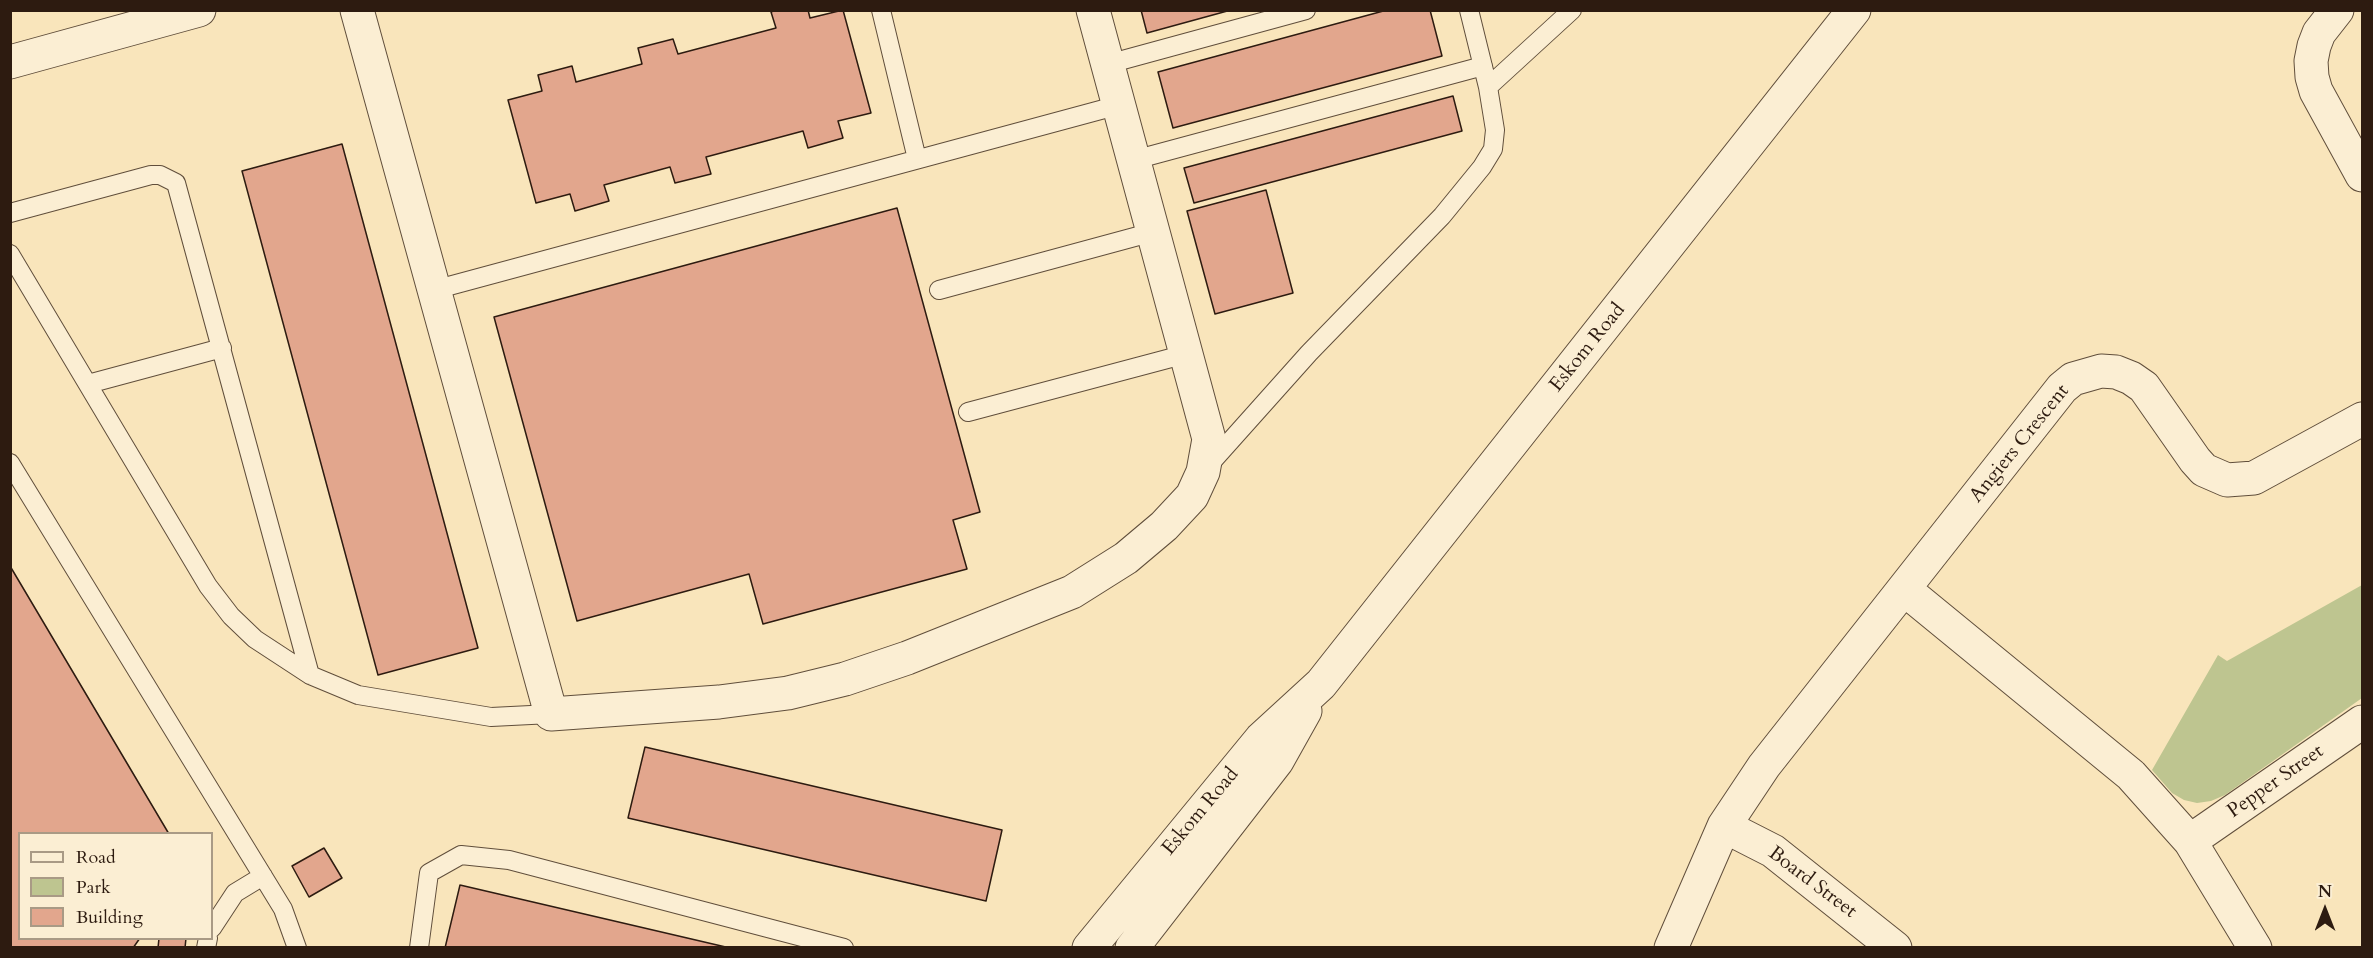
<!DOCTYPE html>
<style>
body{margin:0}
#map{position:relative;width:2373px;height:958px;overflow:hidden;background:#f9e5bb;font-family:Cardo,serif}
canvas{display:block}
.frame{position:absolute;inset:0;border:12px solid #2d1b10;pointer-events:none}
.legend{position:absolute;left:18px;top:832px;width:195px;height:108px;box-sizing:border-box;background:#fbeed3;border:2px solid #a99a85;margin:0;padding:8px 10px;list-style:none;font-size:18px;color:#2d1b10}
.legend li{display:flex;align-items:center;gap:12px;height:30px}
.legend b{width:30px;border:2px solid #a99a85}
.north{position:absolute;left:2295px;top:880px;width:60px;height:60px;-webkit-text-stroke:4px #fbeed3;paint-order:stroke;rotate:0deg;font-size:16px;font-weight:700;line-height:24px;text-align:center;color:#2d1b10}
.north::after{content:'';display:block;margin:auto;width:21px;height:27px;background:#2d1b10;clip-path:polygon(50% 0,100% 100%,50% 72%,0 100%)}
</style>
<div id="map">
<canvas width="2373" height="958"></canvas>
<div class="frame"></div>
<ul class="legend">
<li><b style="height:8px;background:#fbeed3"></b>Road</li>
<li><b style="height:16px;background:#bec590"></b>Park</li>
<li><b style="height:16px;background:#e2a68d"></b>Building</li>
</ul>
<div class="north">N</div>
</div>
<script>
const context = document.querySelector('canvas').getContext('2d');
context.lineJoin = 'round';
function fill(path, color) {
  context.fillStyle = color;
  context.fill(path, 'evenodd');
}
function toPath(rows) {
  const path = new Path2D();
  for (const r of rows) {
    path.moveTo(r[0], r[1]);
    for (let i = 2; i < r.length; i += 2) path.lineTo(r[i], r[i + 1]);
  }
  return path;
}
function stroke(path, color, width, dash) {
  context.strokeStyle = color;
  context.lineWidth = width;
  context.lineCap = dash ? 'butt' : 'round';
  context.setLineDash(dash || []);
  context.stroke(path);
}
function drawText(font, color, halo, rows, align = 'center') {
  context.font = font + ' Cardo,serif';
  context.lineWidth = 4.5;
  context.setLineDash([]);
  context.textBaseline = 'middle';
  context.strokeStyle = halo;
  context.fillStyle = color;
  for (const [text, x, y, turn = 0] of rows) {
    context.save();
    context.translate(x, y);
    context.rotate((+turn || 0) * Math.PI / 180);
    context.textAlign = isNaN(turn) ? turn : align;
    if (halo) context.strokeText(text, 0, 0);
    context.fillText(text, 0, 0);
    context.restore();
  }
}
const green = toPath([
 [2362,585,2362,698,2225,795,2211,801,2197,803,2184,800,2172,793,2152,770,2218,655,2227,661]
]);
const building = toPath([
 [776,10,808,10,810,18,843,10,871,113,838,121,843,138,808,148,803,131,706,157,711,174,675,183,670,167,604,185,609,201,575,211,570,194,536,203,508,100,542,91,538,75,572,66,576,82,642,64,638,48,673,39,678,54,776,28,771,12,776,10],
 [1141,10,1231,10,1147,33,1141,10],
 [1387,10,1430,10,1442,56,1173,128,1158,72,1387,10],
 [1453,96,1462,131,1194,203,1184,168,1453,96],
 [342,144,478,648,378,675,242,171,342,144],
 [1266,190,1293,293,1215,314,1187,211,1266,190],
 [897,208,980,512,953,520,967,569,763,624,749,574,577,621,494,317,897,208],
 [10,566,169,834,20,834,20,938,140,938,133,948,10,948,10,566],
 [645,747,1002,830,986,901,628,818,645,747],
 [324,848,342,878,309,897,292,866,324,848],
 [460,885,730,948,445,948,460,885],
 [159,938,186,938,185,948,158,948,159,938]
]);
const service = toPath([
 [881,10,917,159],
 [1108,64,1306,10],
 [1488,87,1572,10],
 [1134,160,1483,66],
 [10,213,151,175,160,175,176,183,310,675],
 [10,254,208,586,231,616,255,639,310,675,358,695,491,717,551,714],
 [434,290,1119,105],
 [939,290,1153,232],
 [88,384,222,348],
 [968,412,1186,354],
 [10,463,283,909,297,948],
 [1208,466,1309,353,1442,216,1482,167,1493,149,1495,130,1488,87,1469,10],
 [212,928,235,893,263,876],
 [206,948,208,938],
 [419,948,429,873,461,855,509,860,844,948]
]);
const minor = toPath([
 [357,10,551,714,719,702,788,693,845,679,907,658,1072,592,1126,558,1164,526,1192,496,1203,472,1209,439,1093,10],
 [2337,10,2319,33,2314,46,2311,61,2312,77,2316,91,2362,175],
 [10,62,199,10],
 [1904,589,2131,775,2190,841,2255,948],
 [1724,826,1773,851,1895,948],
 [2190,841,2362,722],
 [1089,948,1261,739,1321,684,1854,10],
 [1132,948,1277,761,1305,711],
 [1671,948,1724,826,1764,766,2062,388,2073,379,2101,371,2116,372,2131,378,2144,387,2195,460,2204,470,2227,480,2254,478,2362,419]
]);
const streetNames = [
 ["Eskom Road",1588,348,-51],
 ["Angiers Crescent",2020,444,-51],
 ["Pepper Street",2276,782,-35],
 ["Eskom Road",1201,812,-50],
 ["Board Street",1812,883,37]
];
fill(green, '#bec590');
fill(building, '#e2a68d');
stroke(building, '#2d1b10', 1.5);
stroke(service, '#604e3b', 20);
stroke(minor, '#604e3b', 35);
stroke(service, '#fbeed3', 18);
stroke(minor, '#fbeed3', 33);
drawText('20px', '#2d1b10', '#fbeed3', streetNames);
</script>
